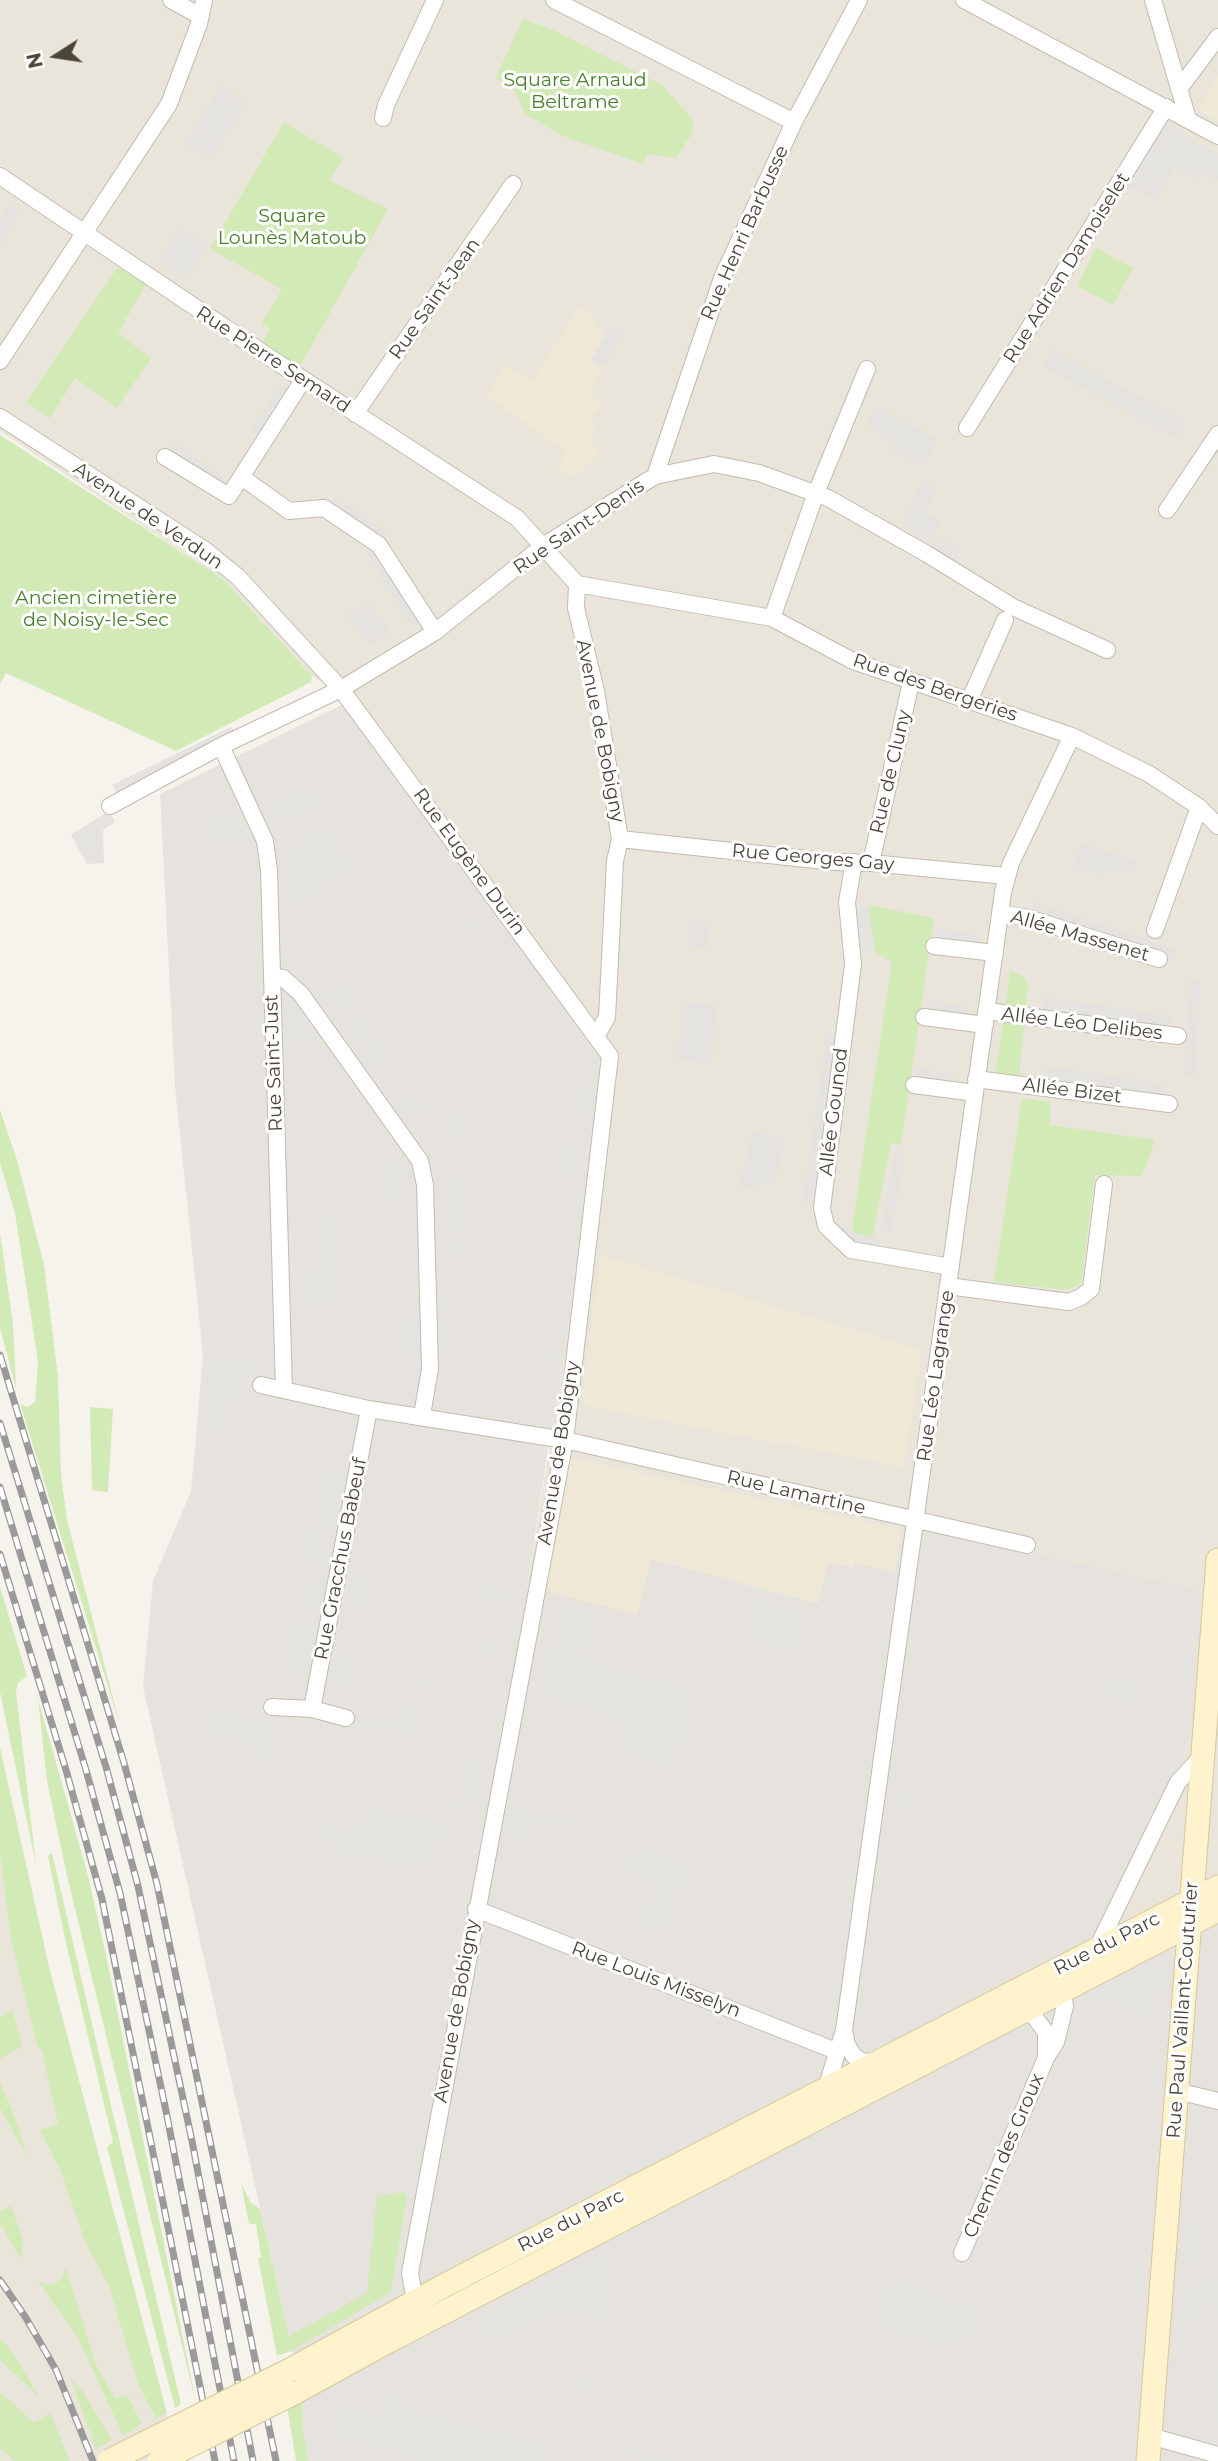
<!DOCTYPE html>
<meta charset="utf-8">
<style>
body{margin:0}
#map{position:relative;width:1218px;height:2461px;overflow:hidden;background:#f6f3ec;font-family:Montserrat,sans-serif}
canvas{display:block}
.north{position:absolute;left:21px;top:21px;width:70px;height:70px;-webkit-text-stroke:5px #fff;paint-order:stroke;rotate:258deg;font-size:19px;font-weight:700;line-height:28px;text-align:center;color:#4b4439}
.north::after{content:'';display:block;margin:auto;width:24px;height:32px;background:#4b4439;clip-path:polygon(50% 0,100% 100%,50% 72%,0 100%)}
</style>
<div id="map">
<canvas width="1218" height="2461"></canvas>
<div class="north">N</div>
</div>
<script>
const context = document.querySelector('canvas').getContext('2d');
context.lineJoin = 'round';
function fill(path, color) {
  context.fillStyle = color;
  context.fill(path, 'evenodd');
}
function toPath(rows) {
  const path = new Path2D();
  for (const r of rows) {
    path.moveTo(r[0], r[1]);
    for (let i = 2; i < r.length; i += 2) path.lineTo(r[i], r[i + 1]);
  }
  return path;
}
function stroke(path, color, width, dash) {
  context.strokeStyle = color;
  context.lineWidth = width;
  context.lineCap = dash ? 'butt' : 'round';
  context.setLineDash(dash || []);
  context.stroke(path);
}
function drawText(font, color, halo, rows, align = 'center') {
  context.font = font + ' Montserrat,sans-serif';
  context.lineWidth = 6;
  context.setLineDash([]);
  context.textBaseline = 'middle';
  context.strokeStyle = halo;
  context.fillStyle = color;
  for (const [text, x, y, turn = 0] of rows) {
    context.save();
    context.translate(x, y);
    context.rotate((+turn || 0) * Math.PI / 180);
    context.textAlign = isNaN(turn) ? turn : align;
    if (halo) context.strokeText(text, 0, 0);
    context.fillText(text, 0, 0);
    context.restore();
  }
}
const residential = toPath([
 [0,0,1218,0,1218,1925,1158,1956,1097,1935,903,1525,894,1573,855,1563,818,1603,652,1559,637,1615,527,1585,550,1445,350,701,312,676,223,579,0,431],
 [0,1748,49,1967,179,2461,0,2461]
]);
const industrial = toPath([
 [350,701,608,1060,527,1585,637,1615,651,1559,818,1603,828,1562,853,1568,854,1562,894,1573,903,1524,1204,1592,1194,1730,1097,1934,1158,1956,1218,1925,1218,2461,308,2461,302,2421,303,2399,143,1687,153,1581,191,1491,203,1356,175,1086,160,794]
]);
const education = toPath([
 [1218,75,1218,122,1197,109],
 [580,305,586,308,605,338,591,360,603,367,589,395,604,405,589,421,597,430,588,438,600,452,572,478,557,467,567,453,487,395,506,365,532,382],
 [600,1255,922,1350,904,1467,581,1405],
 [575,1459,894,1528,901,1536,894,1573,855,1563,853,1568,828,1562,818,1603,652,1559,637,1615,543,1590,566,1464]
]);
const green = toPath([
 [523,19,549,28,662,85,693,120,693,132,676,158,648,154,643,164,563,136,525,114,513,87,495,79],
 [284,122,343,158,329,180,388,209,299,368,259,347,270,329,262,323,282,289,210,249],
 [1096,248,1133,268,1113,305,1077,286],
 [118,267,146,284,118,333,151,358,117,408,75,378,50,418,26,402],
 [0,435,223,579,312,676,311,682,176,751,6,673,0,684],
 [868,905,934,918,901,1144,891,1143,872,1238,855,1233,852,1228,892,962,875,952],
 [1010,971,1023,976,1028,983,1018,1087,994,1085],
 [1022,1098,1050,1102,1050,1125,1155,1140,1142,1176,1095,1175,1081,1284,1068,1290,994,1282],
 [0,1110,17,1160,44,1265,58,1377,61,1474,67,1520,120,1725,20,1404,28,1407,35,1402,38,1362,15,1213,0,1163],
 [0,1232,13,1324,16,1388,0,1328],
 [90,1407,113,1409,108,1492,92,1490],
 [0,1587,27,1676,18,1683,16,1691,36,1865,0,1692],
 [38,1699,87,1872,106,1955,196,2403,67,1876,47,1781],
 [0,1748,49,1967,167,2413,156,2419,138,2384,109,2286,86,2244,62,2174,40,2130,58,2124,42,2051,37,2045,11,1939,0,1853],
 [52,1853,181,2404,175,2408,107,2147,113,2142,65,1939,48,1856],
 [13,2011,22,2046,0,2059,0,2017],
 [0,2081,18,2126,27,2157,0,2108],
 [241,2183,251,2203,260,2209,289,2336,367,2293,377,2196,402,2192,407,2196,391,2292,292,2351,277,2356,258,2258,261,2257,256,2224,249,2224],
 [11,2206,23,2241,21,2259,0,2223,0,2211],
 [66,2268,96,2365,115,2399,127,2395,142,2424,123,2435,78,2338,38,2281,52,2286,62,2278],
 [0,2338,9,2347,40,2398,0,2360],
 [71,2380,82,2390,112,2440,96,2449],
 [0,2392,34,2423,50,2413,70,2461,15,2461,0,2448],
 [303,2399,302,2421,308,2461,296,2461,287,2406]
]);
const parking = toPath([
 [222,85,246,103,209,160,185,144],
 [1164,124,1218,155,1218,181,1202,172,1195,179,1175,167,1155,200,1129,185],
 [8,205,19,211,0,247,0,220],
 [180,229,207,245,187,279,160,262],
 [611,327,622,335,603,367,591,360],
 [1053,350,1185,421,1177,438,1043,367],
 [282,383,291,389,261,437,251,431],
 [876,406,938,439,924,466,893,451,894,444,867,425],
 [176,444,223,477,217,485,171,452],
 [923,479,937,488,925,512,941,522,929,541,903,525],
 [335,496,390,535,384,543,329,504],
 [936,537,962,548,956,561,931,549],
 [375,550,420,620,411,625,366,555],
 [365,601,390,630,372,646,347,617],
 [231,727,236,734,118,795,112,785],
 [312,776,328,803,280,834,263,802],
 [232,803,251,841,195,843,194,821],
 [109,811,115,822,103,830,104,863,87,864,71,835],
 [327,818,358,867,287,918,284,846],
 [1081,842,1136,861,1134,871,1096,873,1073,868],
 [433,858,497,946,486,954,421,866],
 [1033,902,1176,949,1172,961,1030,914],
 [855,905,868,905,875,952,862,953],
 [691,920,710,922,708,948,688,946],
 [938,929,980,935,978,948,936,942],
 [346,972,367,1000,337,1022,315,993],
 [1191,980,1201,981,1194,1076,1184,1075],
 [1044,997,1173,1016,1171,1028,1042,1010],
 [929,1000,968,1007,966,1020,927,1013],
 [682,1002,716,1004,712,1063,678,1060],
 [286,1006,297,1006,322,1045,288,1048],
 [365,1009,398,1057,373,1074,340,1026],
 [827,1032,838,1034,814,1203,803,1202],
 [1046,1066,1164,1084,1162,1097,1044,1080],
 [916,1068,955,1074,953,1087,914,1081],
 [565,1079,596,1083,591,1119,560,1116],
 [414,1081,435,1110,412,1127,391,1098],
 [453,1105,467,1108,460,1162,437,1160,436,1114],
 [753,1131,785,1139,775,1183,739,1188],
 [559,1138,586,1142,580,1180,553,1176],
 [399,1148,409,1168,411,1203,380,1204,381,1158],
 [895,1149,905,1151,891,1234,881,1232],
 [447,1172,475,1176,468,1234,440,1231],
 [567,1186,582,1188,574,1244,559,1242],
 [409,1208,409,1221,343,1223,346,1309,297,1311,295,1275,306,1269,305,1212],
 [846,1225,855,1233,880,1240,879,1250,859,1247,836,1230],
 [438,1232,466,1236,460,1282,438,1280],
 [559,1253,573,1254,567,1298,553,1296],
 [439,1289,460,1290,454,1333,462,1335,456,1394,442,1393],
 [552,1301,567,1303,562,1342,548,1340],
 [400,1316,420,1316,421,1382,415,1393,402,1398],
 [536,1343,562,1347,557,1379,531,1375],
 [266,1356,264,1379,253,1379,223,1436,200,1436,208,1357],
 [316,1466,346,1471,307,1675,278,1670,287,1623,297,1625,309,1563,298,1561],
 [352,1572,375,1574,348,1709,335,1696,331,1683],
 [479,1582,518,1589,504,1662,465,1655,470,1632,499,1637,505,1608,476,1601],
 [754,1595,815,1613,803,1657,742,1639],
 [560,1598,605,1610,589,1655,692,1688,699,1702,680,1766,671,1771,613,1753,618,1724,532,1694],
 [411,1648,429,1652,424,1676,433,1678,420,1741,354,1728,357,1712,397,1719],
 [1096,1667,1144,1682,1136,1708,1088,1693],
 [203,1705,282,1719,274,1765,245,1760,247,1745,197,1736],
 [457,1756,486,1761,475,1819,446,1814],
 [893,1758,903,1759,900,1787,924,1794,915,1815,888,1805],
 [358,1802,452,1819,442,1874,337,1855,317,1837,319,1821,353,1827],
 [574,1802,592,1806,586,1836,533,1824,528,1846,504,1840,512,1805,571,1818],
 [631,1843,698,1861,671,1939,632,1926,649,1884,618,1870],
 [1151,1959,1169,1970,1164,2030,1142,2017,1090,2002,1086,1993],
 [1144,2061,1161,2068,1158,2090,1141,2088],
 [1185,2223,1213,2225,1214,2258,1206,2259,1207,2278,1218,2281,1218,2313,1203,2309,1188,2351,1174,2345,1179,2284,1187,2283,1189,2265,1181,2263],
 [605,2248,621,2269,608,2322,552,2313,503,2341,522,2346,517,2371,496,2366,501,2342,486,2350,470,2318],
 [885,2273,913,2280,914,2286,986,2306,969,2355,870,2328],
 [584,2340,603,2345,578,2442,561,2438],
 [1212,2361,1218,2363,1218,2425,1212,2423,1217,2402,1202,2398],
 [382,2383,406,2388,404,2404,559,2443,554,2461,425,2461,326,2437,336,2401,383,2412,384,2405,377,2402],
 [623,2443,693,2461,638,2461,619,2456]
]);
const street = toPath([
 [171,0,200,16],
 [554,0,794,122],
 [964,0,1218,136],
 [1153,0,1188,119],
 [1179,89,1218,37],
 [383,118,386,105,435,0],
 [0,176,275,361,517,518,577,584],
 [0,361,169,104,199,24,204,0],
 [355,414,513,184],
 [0,417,205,550,238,577,341,689,610,1056,565,1440,410,2273,415,2301,420,2310],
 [967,428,1166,107],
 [165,457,229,496,303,380],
 [655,476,722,278,794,122,859,0],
 [243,478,289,511,324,508,379,545,435,632],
 [1167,510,1218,434],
 [577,584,772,618,853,661,1072,736,1149,774,1199,807,1218,826],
 [577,584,576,608,596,691,620,839,615,861,607,1017,597,1035],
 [772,618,816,493,867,369],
 [970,699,1005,620],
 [221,746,265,841,269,870,284,1389],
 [110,806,221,746,341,689,435,632,543,546,655,476,714,464,759,473,828,498,927,554,1013,607,1107,650],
 [620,839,834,862,871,863,1006,876],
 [854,862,847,902,853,964,822,1208,826,1226,851,1250,951,1267],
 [871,863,911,682],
 [1000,913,1028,918,1159,959],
 [1155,930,1199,807],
 [934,946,995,953],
 [272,977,283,978,301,994,420,1161,425,1185,430,1369,422,1415],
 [987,1011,1178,1036],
 [924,1017,985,1025],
 [976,1079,1169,1104],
 [914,1085,975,1093],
 [948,1286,1069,1302,1081,1297,1091,1289,1104,1184],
 [261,1385,369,1409,565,1440,1027,1545],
 [272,1707,312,1709,346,1718],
 [312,1709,369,1409],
 [476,1909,836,2051],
 [1097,1948,1178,1782,1204,1754],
 [1029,1999,1029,2010,1046,2032,1046,2058],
 [844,2030,847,2045,854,2056,863,2062,877,2061],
 [826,2089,844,2030,1003,892,1011,863,1072,736],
 [1177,2091,1218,2101],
 [962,2253,1046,2058,1056,2042,1065,2006,1063,1993,1055,1987],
 [1150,2436,1218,2455]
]);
const secondary = toPath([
 [290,2370,449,2283,1218,1887],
 [294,2393,387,2342,1218,1910],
 [1148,2461,1218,1560]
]);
const rail = toPath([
 [0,1355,124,1763,157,1884,276,2461],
 [0,1423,106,1767,138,1886,192,2141,253,2461],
 [0,1487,86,1770,120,1893,166,2111,234,2461],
 [0,1554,66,1770,102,1899,215,2461],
 [0,2280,26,2318,56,2370,93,2461]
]);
const secondaryBridge = toPath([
 [109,2461,290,2370],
 [159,2461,294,2393]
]);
const parkNames = [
 ["Square Arnaud",575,80],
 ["Beltrame",575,102],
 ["Square",292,216],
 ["Lounès Matoub",292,238],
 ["Ancien cimetière",96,598],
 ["de Noisy-le-Sec",96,620]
];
const streetNames = [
 ["Rue Henri Barbusse",745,233,-66],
 ["Rue Adrien Damoiselet",1067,268,-58],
 ["Rue Saint-Jean",435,299,-55],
 ["Rue Pierre Semard",273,360,33],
 ["Avenue de Verdun",148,516,34],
 ["Rue Saint-Denis",579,527,-34],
 ["Rue des Bergeries",935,688,19],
 ["Avenue de Bobigny",600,731,79],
 ["Rue de Cluny",891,772,-77],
 ["Rue Georges Gay",813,858,5],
 ["Rue Eugène Durin",469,862,54],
 ["Allée Massenet",1080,936,16],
 ["Allée Léo Delibes",1082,1024,7],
 ["Rue Saint-Just",274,1063,-92],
 ["Allée Bizet",1072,1091,7],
 ["Allée Gounod",834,1112,-83],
 ["Rue Léo Lagrange",936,1376,-82],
 ["Avenue de Bobigny",559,1453,-81],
 ["Rue Lamartine",796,1493,13],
 ["Rue Gracchus Babeuf",341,1559,-79],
 ["Rue du Parc",1107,1944,-27],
 ["Rue Louis Misselyn",656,1980,21],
 ["Rue Paul Vaillant-Couturier",1183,2010,-86],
 ["Avenue de Bobigny",457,2011,-80],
 ["Chemin des Groux",1004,2156,-67],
 ["Rue du Parc",571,2221,-27]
];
fill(residential, '#eae5da');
fill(industrial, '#e6e2dd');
fill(education, '#efe8d6');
fill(green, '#d2eab5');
fill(parking, '#e5e3e0');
stroke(street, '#c2bbae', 18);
stroke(secondary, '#d6c79b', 25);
stroke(street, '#fff', 16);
stroke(secondary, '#fff3cd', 23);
stroke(rail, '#9a9a9a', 7);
stroke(rail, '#fff', 4.5, [13]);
stroke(secondaryBridge, '#d6c79b', 25, []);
stroke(secondaryBridge, '#fff3cd', 23);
drawText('19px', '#4a7f2a', '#fff', parkNames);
drawText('19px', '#4b4439', '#fff', streetNames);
</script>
